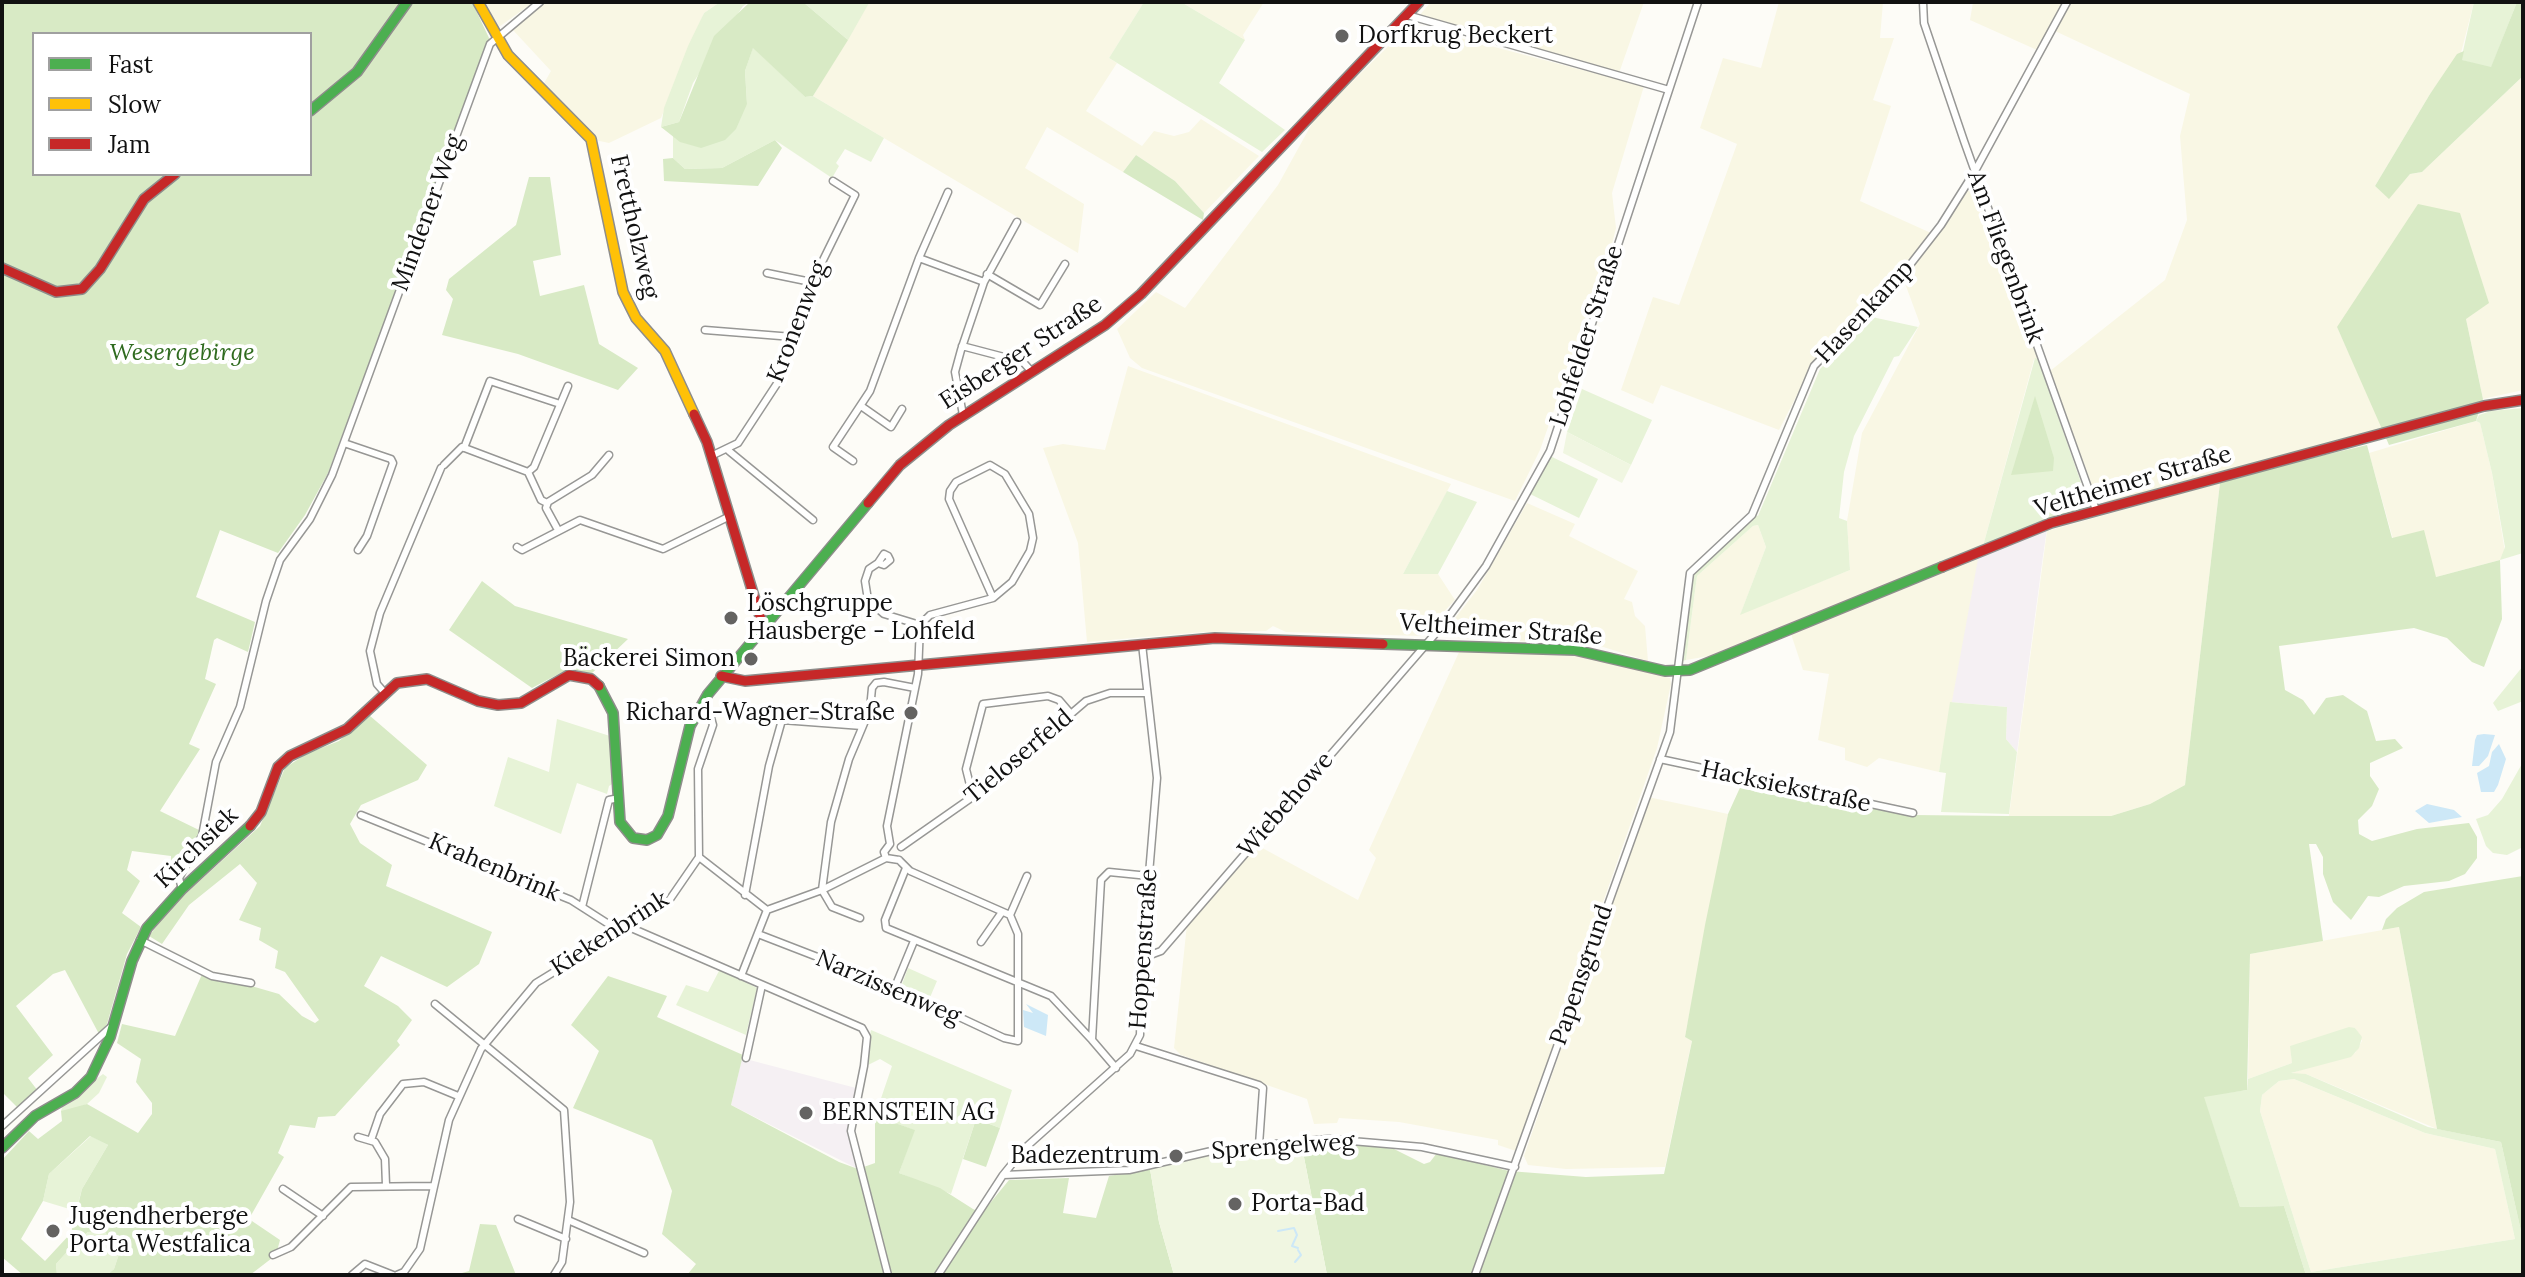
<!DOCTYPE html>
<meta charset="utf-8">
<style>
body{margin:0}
#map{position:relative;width:2525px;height:1277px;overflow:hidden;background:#fdfcf7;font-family:Lora,serif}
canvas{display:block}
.frame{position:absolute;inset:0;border:4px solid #111;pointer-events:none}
.legend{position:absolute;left:32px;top:32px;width:280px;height:144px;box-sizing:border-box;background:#fff;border:2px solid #a0a0a0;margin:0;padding:10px 14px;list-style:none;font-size:24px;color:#111}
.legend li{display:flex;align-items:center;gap:16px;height:40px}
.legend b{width:40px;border:2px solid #a0a0a0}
</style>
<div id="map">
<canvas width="2525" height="1277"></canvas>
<div class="frame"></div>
<ul class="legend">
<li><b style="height:10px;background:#4caf50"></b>Fast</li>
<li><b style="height:10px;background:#ffc107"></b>Slow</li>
<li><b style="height:10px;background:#c62828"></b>Jam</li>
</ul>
</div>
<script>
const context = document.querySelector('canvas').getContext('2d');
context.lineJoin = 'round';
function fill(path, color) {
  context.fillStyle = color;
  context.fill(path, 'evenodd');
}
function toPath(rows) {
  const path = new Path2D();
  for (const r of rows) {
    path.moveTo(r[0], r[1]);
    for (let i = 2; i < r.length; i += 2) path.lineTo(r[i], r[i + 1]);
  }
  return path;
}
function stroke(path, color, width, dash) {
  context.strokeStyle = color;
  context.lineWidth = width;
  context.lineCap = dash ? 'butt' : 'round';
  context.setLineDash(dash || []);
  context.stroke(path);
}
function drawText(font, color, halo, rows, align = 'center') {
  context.font = font + ' Lora,serif';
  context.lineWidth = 8;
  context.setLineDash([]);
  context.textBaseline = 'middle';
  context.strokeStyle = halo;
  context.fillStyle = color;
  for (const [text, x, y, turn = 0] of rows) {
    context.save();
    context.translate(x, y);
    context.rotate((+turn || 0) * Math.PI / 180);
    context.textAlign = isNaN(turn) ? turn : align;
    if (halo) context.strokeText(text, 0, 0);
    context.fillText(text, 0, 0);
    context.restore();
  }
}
const industrial = toPath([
 [2047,529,2043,556,2017,752,2006,739,2007,707,1950,702,1978,551],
 [742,1058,856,1088,849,1127,856,1168,731,1105]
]);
const farmland = toPath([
 [482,2,534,2,496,29],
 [545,2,720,2,704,13,661,118,609,143,595,140,543,85,551,71,512,29],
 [869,2,1144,2,1109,58,1117,63,1086,111,1142,146,1154,131,1174,136,1189,132,1201,119,1259,156,1204,213,1175,181,1136,155,1123,172,1047,127,1025,168,1084,204,1078,253,813,96],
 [1181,2,1264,2,1243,35,1245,40],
 [1431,2,1644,2,1619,73,1418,17],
 [1779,2,1883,2,1880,38,1894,38,1873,100,1891,106,1860,201,1931,233,1901,272,1815,360,1779,430,1661,385,1653,404,1621,390,1653,297,1679,305,1737,144,1700,128,1723,58,1761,68],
 [1973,2,2063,2,2037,50,1970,20],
 [2072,2,2474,2,2461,53,2430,94,2375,186,2389,198,2410,174,2422,172,2523,76,2523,390,2483,399,2466,319,2337,327,2383,428,2108,502,2097,499,2050,371,2165,280,2187,220,2180,136,2190,94,2055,31],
 [1410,25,1644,86,1612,193,1616,228,1611,248,1540,450,1515,501,1142,368,1130,358,1117,329,1156,292,1185,308,1278,185,1315,118],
 [1975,188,2038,359,2034,359,1983,546,1709,656,1686,660,1697,576,1753,526,1758,525,1766,547,1741,613,1850,570,1847,521,1862,433,1920,324,1903,278,1963,193],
 [1128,366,1451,484,1403,574,1438,574,1455,600,1421,636,1286,632,1273,626,1266,631,1204,632,1087,642,1078,543,1043,448,1063,444,1105,450],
 [2476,421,2480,423,2492,473,2505,552,2500,560,2436,577,2393,539,2369,453],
 [2220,483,2185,785,2150,804,2111,816,2009,816,2047,531],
 [1527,503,1575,524,1569,536,1638,571,1624,599,1632,602,1635,616,1645,626,1648,661,1597,645,1455,638,1448,634,1452,622,1477,590],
 [1978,559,1939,772,1879,758,1867,767,1845,760,1845,748,1818,740,1829,674,1803,670,1791,634],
 [1460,650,1583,656,1670,678,1671,684,1657,748,1516,1151,1498,1145,1498,1140,1399,1122,1339,1118,1337,1123,1314,1124,1307,1099,1181,1055,1174,1048,1187,924,1255,844,1358,900,1376,858,1369,850],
 [1648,797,1728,814,1685,1037,1692,1040,1665,1167,1566,1169,1528,1165,1524,1156],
 [2399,927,2437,1129,2306,1074,2288,1074,2355,1053,2362,1041,2355,1028,2291,1046,2292,1063,2248,1079,2250,954],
 [2294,1079,2425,1133,2495,1149,2515,1239,2311,1272,2260,1111,2262,1095,2279,1081]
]);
const green = toPath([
 [720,2,750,2,743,6,693,83,679,122,661,127,664,108,688,46,704,13],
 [803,2,868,2,869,3,848,40],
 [1144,2,1181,2,1245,40,1219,83,1285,130,1262,152,1109,58],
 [2474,2,2517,2,2491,68,2461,60],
 [753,47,805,97,813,96,884,138,871,162,845,149,836,163,839,166,832,178,775,140,722,168,685,169,673,158,673,136,747,104,745,71],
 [1872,317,1918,327,1899,356,1894,357,1854,436,1844,472,1839,518,1847,521,1850,570,1740,615,1766,547,1758,525,1753,526,1697,576,1686,660,1682,661,1692,573,1754,514,1758,516,1820,369],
 [2035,358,2038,359,2087,500,2081,509,1983,546],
 [1582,389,1652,420,1631,465,1567,432],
 [2523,408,2523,553,2500,560,2505,547,2492,473,2480,423,2476,421,2479,415,2491,411],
 [1550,456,1598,479,1579,518,1530,494],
 [1447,491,1477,502,1438,574,1403,574],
 [2523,666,2523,701,2498,711,2493,703],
 [1950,702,2007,707,2006,739,2017,752,2009,814,1941,812,1946,773,1939,772],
 [557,719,613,737,616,782,609,786,607,794,577,783,561,834,494,806,508,757,549,772],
 [2523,762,2523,847,2507,855,2493,853,2486,846,2476,819,2488,815,2502,799],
 [908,968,937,981,928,1002,901,987],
 [720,969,757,988,746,1035,676,1005,686,985,708,992],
 [2349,1027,2355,1028,2362,1037,2359,1048,2351,1057,2291,1073,2306,1074,2428,1127,2501,1142,2523,1240,2523,1275,2306,1275,2284,1206,2240,1207,2203,1096,2247,1090,2248,1079,2292,1063,2290,1046],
 [2294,1079,2425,1133,2495,1149,2515,1239,2311,1272,2260,1111,2262,1095,2279,1081],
 [871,1030,1012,1090,1000,1128,976,1119,951,1194,899,1173,914,1130,875,1116,892,1066,880,1059,864,1067],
 [103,1074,107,1077,99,1093,87,1104,69,1111,61,1111,63,1104],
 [91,1136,108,1145,82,1189,76,1211,43,1201,49,1174],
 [104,1231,120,1251,114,1269,107,1275,57,1275,56,1264,75,1243,88,1232]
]);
const forest = toPath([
 [2,2,472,2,490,40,328,473,305,515,278,553,220,530,196,597,255,622,248,652,217,638,214,640,205,679,216,684,189,744,200,749,160,811,199,830,196,842,181,870,171,874,171,856,132,851,127,870,140,881,122,913,141,927,127,954,107,1024,99,1034,65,970,53,974,16,1006,53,1055,28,1078,38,1091,18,1108,2,1092],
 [34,34,310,34,310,174,34,174],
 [750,2,803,2,848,40,813,96,805,97,753,48,745,71,747,104,736,129,725,140,701,148,680,142,661,127,679,122,714,36],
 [2517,2,2523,2,2523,76,2422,172,2410,174,2389,199,2375,186,2430,94,2457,54,2464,51,2462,60,2491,67],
 [775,140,782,148,758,186,664,181,663,159,673,158,685,169,722,168],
 [1136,155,1175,181,1204,213,1203,220,1123,172],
 [529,177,550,177,561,255,533,261,540,296,584,285,599,344,638,368,618,390,518,354,442,335,453,299,446,290,449,279,516,225],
 [2418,204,2460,213,2489,303,2466,319,2483,399,2476,421,2389,445,2337,327],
 [2035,396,2054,458,2053,471,2011,475],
 [2367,445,2392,538,2424,530,2436,577,2500,560,2502,619,2484,667,2472,662,2447,638,2414,628,2279,646,2285,690,2303,700,2314,715,2326,698,2343,695,2367,711,2376,741,2395,739,2403,748,2370,763,2370,776,2379,789,2372,806,2358,820,2359,834,2372,841,2417,829,2469,823,2477,837,2477,858,2465,874,2449,881,2404,886,2379,897,2368,896,2351,920,2333,902,2323,874,2323,857,2316,844,2309,844,2323,941,2250,954,2247,1090,2204,1097,2240,1207,2284,1206,2306,1275,1327,1275,1301,1142,1327,1141,1394,1149,1424,1164,1430,1162,1437,1153,1509,1171,1586,1177,1664,1174,1692,1041,1685,1037,1705,925,1728,814,1743,781,1913,815,2008,816,2111,816,2150,804,2185,785,2220,483,2223,479],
 [482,581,515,606,628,639,591,674,570,668,532,688,449,630],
 [369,715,427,765,418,780,361,805,350,824,360,843,392,865,386,886,492,932,479,964,447,987,381,956,364,986,398,1006,412,1020,397,1041,400,1045,335,1116,318,1117,315,1128,290,1125,278,1153,284,1157,249,1219,280,1240,276,1255,250,1275,107,1275,114,1269,120,1251,104,1231,88,1232,75,1243,56,1264,57,1275,23,1275,2,1257,2,1160,29,1131,38,1139,62,1121,61,1111,87,1104,138,1133,152,1114,152,1103,136,1082,141,1059,117,1043,122,1024,175,1036,203,972,279,994,302,1016,315,1023,319,1020,285,972,275,968,278,951,259,940,261,928,239,920,257,883,240,864,189,905,162,944,149,936,172,906,260,826,285,768,306,754,339,741],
 [90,1136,108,1145,82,1189,71,1233,45,1261,21,1239,43,1201,49,1174],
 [2523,876,2523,1240,2501,1142,2437,1129,2399,927,2382,930,2386,919,2397,908,2424,892],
 [608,976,667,996,657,1017,743,1055,731,1105,839,1162,858,1169,875,1163,875,1116,915,1130,899,1173,940,1188,973,1209,982,1213,1009,1180,1069,1178,1063,1213,1096,1218,1109,1176,1150,1169,1159,1222,1174,1275,687,1275,696,1264,662,1234,672,1191,652,1140,573,1108,599,1051,571,1025],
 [976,1119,1000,1128,986,1167,963,1159],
 [480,1224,496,1225,516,1275,455,1275,469,1271]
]);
const pitch = toPath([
 [1567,432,1631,465,1622,483,1563,453],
 [1301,1142,1327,1275,1174,1275,1159,1222,1150,1169,1194,1157]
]);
const water = toPath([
 [2484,734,2495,735,2488,756,2479,766,2472,766,2475,740,2477,735],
 [2499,744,2506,759,2498,785,2494,792,2481,792,2477,773,2489,766,2492,752],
 [2427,804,2454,810,2462,817,2429,823,2415,811],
 [1026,1004,1048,1015,1046,1036,1024,1027,1023,1010,1033,1013]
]);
const stream = toPath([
 [1278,1231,1294,1228,1297,1235,1292,1246,1298,1248],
 [1295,1262,1301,1255,1298,1250]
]);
const street = toPath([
 [1923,2,1924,23,1964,141,2096,510],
 [1407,15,1669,90],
 [948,192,919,258,984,282],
 [767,273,811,282],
 [987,274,1040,305,1065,264],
 [705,330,793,337],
 [962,346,1023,362,1032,372],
 [861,406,891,427,902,409],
 [963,415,955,372,961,350,984,282,1017,222],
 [344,443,391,459,393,463,367,536,358,550],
 [464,448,490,381,560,404],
 [729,451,813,520],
 [711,456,738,443,780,379,802,303,855,195,833,181],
 [853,461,833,447,870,391,919,258],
 [444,465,462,447,528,472,541,500,547,503],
 [528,472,534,467,568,386],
 [558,530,546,508,548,502,592,475,609,455],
 [517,547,522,550,580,520,663,549,728,517],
 [878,563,884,554,888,556,890,560,884,565,878,563,869,569,865,581,868,600,884,614,920,625],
 [384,692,377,684,370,651,380,613,441,468],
 [1660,759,1913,813],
 [973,797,966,769,983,704,1048,696,1059,700,1071,714],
 [361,815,571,900,621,932],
 [890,844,887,826,918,674,920,625,930,615,993,598,1012,582,1030,551,1033,538,1029,514,1005,474,990,465,956,482,950,491,949,499,993,598],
 [890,844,884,852,886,858,899,860],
 [901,847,981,791,1086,701,1110,693,1146,693],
 [699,857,767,910,822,890,886,858],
 [906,868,885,920,886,928,1051,996,1092,1040],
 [182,889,179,878,202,836,216,762,240,707,266,601,280,560,310,519,332,475,490,44,540,2],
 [745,895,769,766,782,720,862,726],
 [582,907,609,800,619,798],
 [1010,915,1027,876],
 [860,918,832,907,822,890,831,822,849,759,870,709,872,688,876,683,884,682,915,688],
 [629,927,862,1028,867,1037,864,1066,851,1131,888,1275],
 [758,934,895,987,1004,1038,1018,1041,1018,934,1010,915,910,871,899,860],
 [140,940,212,976,251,983],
 [981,942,1002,912],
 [1142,958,1161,951,1442,626,1486,566,1550,451,1698,2],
 [741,976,767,910],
 [895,987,914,941],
 [435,1004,564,1110,570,1202,562,1262,554,1275],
 [1136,1046,1259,1085,1263,1088,1259,1145],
 [746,1058,762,985],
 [1116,1068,1092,1040,1101,880,1109,872,1149,876],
 [2,1126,113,1025],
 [358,1137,375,1142,385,1159,386,1185],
 [371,1140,380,1114,403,1084,424,1082,458,1096],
 [1003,1175,1129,1170,1220,1149,1328,1139,1422,1147,1515,1167],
 [283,1189,323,1216],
 [518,1219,566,1239],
 [568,1220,644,1253],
 [273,1255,291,1247,351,1187,432,1186],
 [352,1275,365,1264,393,1275],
 [397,1275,404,1272,420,1249,449,1120,481,1049,536,983,668,902,699,857,698,769,713,725,711,718,698,710],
 [938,1275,1003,1175,1025,1148,1130,1054,1140,1035,1142,958,1157,778,1142,644],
 [1475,1275,1670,732,1690,573,1752,515,1814,366,1899,279,1941,225,1975,171,2067,2]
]);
const fast = toPath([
 [310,111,357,72,407,2],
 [1383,644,1575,650,1665,671,1690,670,1942,567],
 [599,686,613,713,620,822,633,838,647,840,657,835,668,816,690,726,708,694,868,503],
 [2,1148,35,1116,75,1093,91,1077,110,1037,132,961,147,928,182,889,250,826]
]);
const slow = toPath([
 [478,2,508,55,591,139,623,292,636,318,665,351,694,414]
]);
const jam = toPath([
 [2,268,56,292,82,289,100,269,144,199,175,174],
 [694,414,707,442,763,626],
 [868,503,900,465,949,425,1105,325,1141,294,1419,2],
 [1942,567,2051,523,2484,406,2523,400],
 [721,676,745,681,1215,638,1383,644],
 [250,826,261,812,278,767,290,756,347,729,397,683,427,679,478,701,498,705,521,703,569,675,591,679,599,686]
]);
const markers = [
 [1342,36,8,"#646362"],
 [731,618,8,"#646362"],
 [751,659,8,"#646362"],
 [911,713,8,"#646362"],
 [806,1113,8,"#646362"],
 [1176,1156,8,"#646362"],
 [1235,1204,8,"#646362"],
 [53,1231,8,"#646362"]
];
const poiNames = [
 ["Dorfkrug Beckert",1358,36],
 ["Löschgruppe",747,604],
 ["Hausberge - Lohfeld",747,632],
 ["Bäckerei Simon",735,659,"right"],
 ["Richard-Wagner-Straße",895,713,"right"],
 ["BERNSTEIN AG",822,1113],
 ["Badezentrum",1160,1156,"right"],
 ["Porta-Bad",1251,1204],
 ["Jugendherberge",69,1217],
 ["Porta Westfalica",69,1245]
];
const streetNames = [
 ["Mindener Weg",428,213,-70],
 ["Frettholzweg",634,227,77],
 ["Am Fliegenbrink",2005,257,70],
 ["Hasenkamp",1865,312,-47],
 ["Kronenweg",798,322,-69],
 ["Lohfelder Straße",1587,336,-72],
 ["Eisberger Straße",1021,353,-33],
 ["Veltheimer Straße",2133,482,-16],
 ["Veltheimer Straße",1501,630,4],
 ["Tieloserfeld",1019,757,-40],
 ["Hacksiekstraße",1786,787,12],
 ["Wiebehowe",1286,805,-49],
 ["Kirchsiek",197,848,-44],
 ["Krahenbrink",494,868,23],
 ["Kiekenbrink",610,934,-33],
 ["Hoppenstraße",1144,949,-86],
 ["Papensgrund",1582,975,-71],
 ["Narzissenweg",888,988,23],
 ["Sprengelweg",1283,1147,-4]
];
const parkNames = [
 ["Wesergebirge",182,353]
];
fill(industrial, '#f5f0f3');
fill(farmland, '#f9f7e4');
fill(green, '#e7f3d7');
fill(forest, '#d8eac5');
fill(pitch, '#f0f6e1');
fill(water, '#cde8f7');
stroke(stream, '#cde8f7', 2);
stroke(street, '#979795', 9);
stroke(fast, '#8e8d8b', 12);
stroke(slow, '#8e8d8b', 12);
stroke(jam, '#8e8d8b', 12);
stroke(street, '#fffffe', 6);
stroke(fast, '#4caf50', 9);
stroke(slow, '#ffc107', 9);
stroke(jam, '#c62828', 9);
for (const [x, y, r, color] of markers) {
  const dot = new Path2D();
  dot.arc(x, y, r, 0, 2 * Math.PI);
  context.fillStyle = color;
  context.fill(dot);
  stroke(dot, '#fff', 3);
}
drawText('24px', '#111', '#fff', poiNames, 'left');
drawText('24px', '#111', '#fff', streetNames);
drawText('italic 24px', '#2f6b1f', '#fff', parkNames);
</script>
